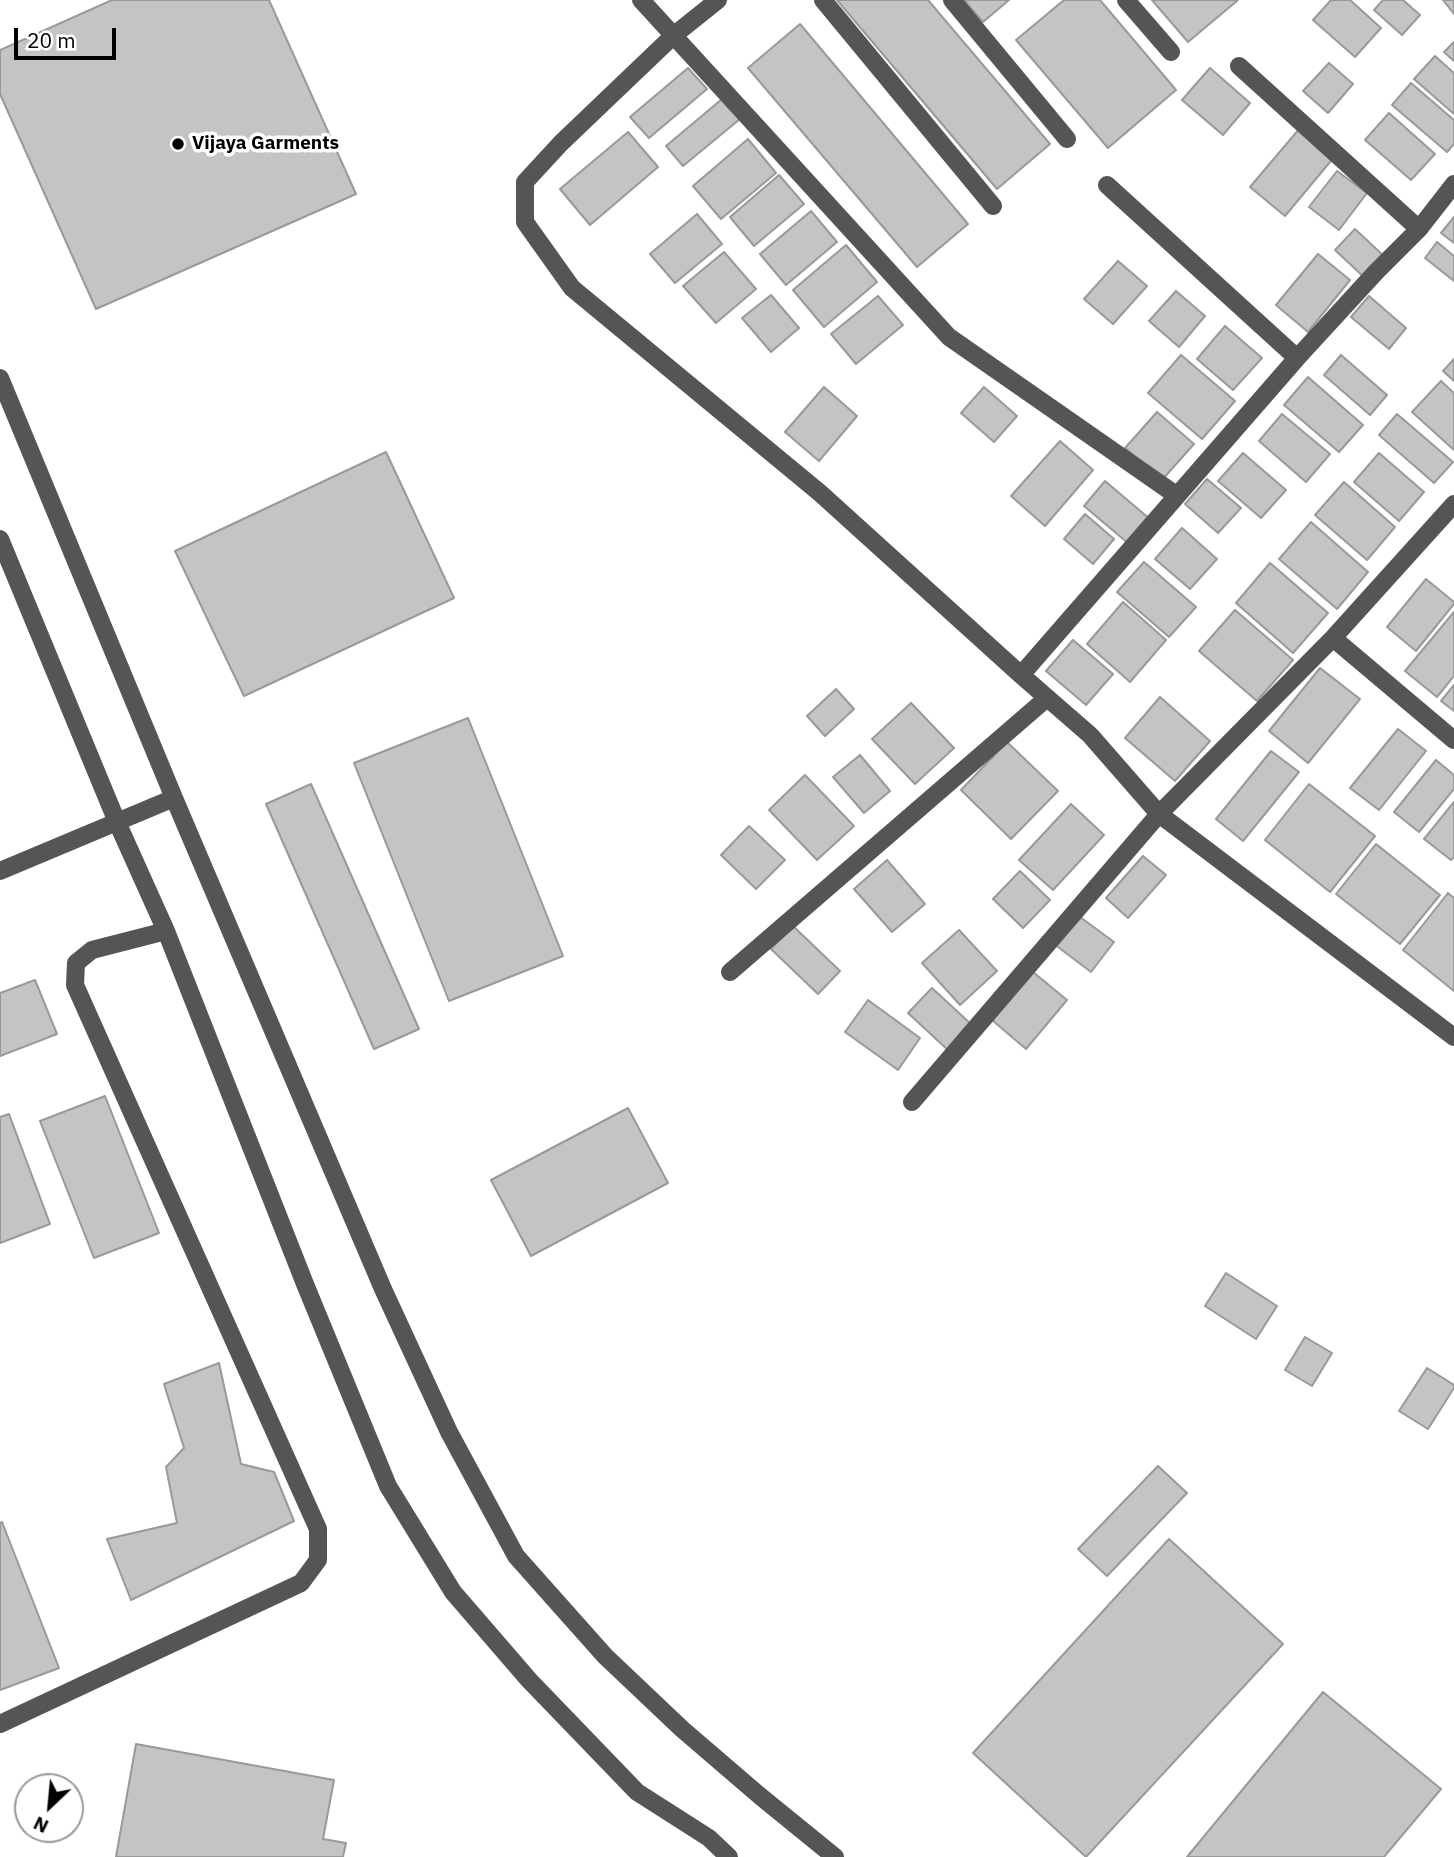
<!DOCTYPE html>
<style>
body{margin:0}
#map{position:relative;width:1454px;height:1857px;overflow:hidden;background:#fff;font-family:"IBM Plex Sans",sans-serif}
canvas{display:block}
.north{position:absolute;left:14px;top:1773px;width:70px;height:70px;box-sizing:border-box;background:#fff;border:2px solid #999;border-radius:50%;rotate:206deg;font-size:19px;font-weight:700;line-height:28px;text-align:center;color:#000}
.north::after{content:'';display:block;margin:auto;width:24px;height:32px;background:#000;clip-path:polygon(50% 0,100% 100%,50% 72%,0 100%)}
.scale{position:absolute;left:14px;top:28px;width:102px;height:32px;box-sizing:border-box;border:4px solid #000;border-top:0;padding-left:9px;font-size:21px;line-height:24px;white-space:nowrap;color:#000;-webkit-text-stroke:5px #fff;paint-order:stroke}
</style>
<div id="map">
<canvas width="1454" height="1857"></canvas>
<div class="north">N</div>
<div class="scale">20 m</div>
</div>
<script>
const context = document.querySelector('canvas').getContext('2d');
context.lineJoin = 'round';
function fill(path, color) {
  context.fillStyle = color;
  context.fill(path, 'evenodd');
}
function toPath(rows) {
  const path = new Path2D();
  for (const r of rows) {
    path.moveTo(r[0], r[1]);
    for (let i = 2; i < r.length; i += 2) path.lineTo(r[i], r[i + 1]);
  }
  return path;
}
function stroke(path, color, width, dash) {
  context.strokeStyle = color;
  context.lineWidth = width;
  context.lineCap = dash ? 'butt' : 'round';
  context.setLineDash(dash || []);
  context.stroke(path);
}
function drawText(font, color, halo, rows, align = 'center') {
  context.font = font + ' "IBM Plex Sans",sans-serif';
  context.lineWidth = 7;
  context.setLineDash([]);
  context.textBaseline = 'middle';
  context.strokeStyle = halo;
  context.fillStyle = color;
  for (const [text, x, y, turn = 0] of rows) {
    context.save();
    context.translate(x, y);
    context.rotate((+turn || 0) * Math.PI / 180);
    context.textAlign = isNaN(turn) ? turn : align;
    if (halo) context.strokeText(text, 0, 0);
    context.fillText(text, 0, 0);
    context.restore();
  }
}
const building = toPath([
 [112,0,269,0,356,194,96,309,0,94,0,50,112,0],
 [837,0,928,0,1050,144,997,189,837,0],
 [964,0,1009,0,983,22,964,0],
 [1064,0,1100,0,1176,90,1108,148,1016,40,1064,0],
 [1152,0,1238,0,1188,42,1152,0],
 [1331,0,1350,0,1381,28,1355,57,1313,20,1331,0],
 [1383,0,1403,0,1420,15,1402,35,1374,10,1383,0],
 [1443,0,1454,0,1454,14,1443,0],
 [800,24,968,224,917,267,748,68,800,24],
 [1454,42,1454,61,1444,52,1454,42],
 [1435,56,1454,73,1454,114,1414,79,1435,56],
 [1329,63,1353,84,1328,113,1303,91,1329,63],
 [688,68,707,89,649,138,630,117,688,68],
 [1210,68,1250,103,1223,135,1182,100,1210,68],
 [1411,83,1454,120,1454,144,1447,152,1392,105,1411,83],
 [722,99,740,119,683,166,666,146,722,99],
 [1389,113,1435,154,1411,180,1365,140,1389,113],
 [1300,128,1335,156,1285,216,1250,187,1300,128],
 [628,132,658,167,590,225,560,189,628,132],
 [748,139,776,173,721,219,693,186,748,139],
 [1337,171,1367,193,1339,230,1309,207,1337,171],
 [779,175,804,204,754,246,730,217,779,175],
 [811,211,837,242,786,285,760,254,811,211],
 [697,214,722,244,675,283,650,254,697,214],
 [1454,217,1454,243,1441,233,1454,217],
 [1355,229,1387,259,1367,280,1335,250,1355,229],
 [1437,242,1454,256,1454,281,1425,258,1437,242],
 [846,245,877,282,824,327,793,290,846,245],
 [724,252,756,289,716,323,683,286,724,252],
 [1318,254,1350,280,1308,332,1276,305,1318,254],
 [1118,261,1147,286,1113,324,1084,299,1118,261],
 [1176,291,1205,316,1179,347,1149,321,1176,291],
 [771,295,799,328,771,352,742,318,771,295],
 [878,296,903,325,856,364,831,334,878,296],
 [1369,296,1406,328,1389,349,1351,317,1369,296],
 [1225,326,1262,358,1233,390,1197,359,1225,326],
 [1181,355,1235,401,1202,439,1148,393,1181,355],
 [1341,355,1387,395,1370,415,1324,375,1341,355],
 [1454,359,1454,381,1443,371,1454,359],
 [1308,377,1363,425,1339,452,1284,405,1308,377],
 [1441,381,1454,393,1454,450,1412,412,1441,381],
 [824,387,857,416,819,461,785,432,824,387],
 [984,387,1017,416,994,442,961,413,984,387],
 [1157,412,1194,444,1162,480,1125,448,1157,412],
 [1282,414,1330,454,1306,482,1259,441,1282,414],
 [1397,414,1453,462,1434,483,1379,435,1397,414],
 [1060,441,1093,470,1045,526,1011,496,1060,441],
 [386,452,454,598,244,696,175,551,386,452],
 [1243,453,1286,490,1261,518,1218,481,1243,453],
 [1379,453,1424,492,1399,521,1354,482,1379,453],
 [1207,479,1241,508,1218,533,1185,504,1207,479],
 [1105,481,1151,520,1129,544,1084,506,1105,481],
 [1344,482,1395,527,1367,560,1315,515,1344,482],
 [1085,514,1114,539,1093,564,1064,539,1085,514],
 [1311,522,1368,572,1337,609,1279,559,1311,522],
 [1182,528,1217,559,1190,589,1155,559,1182,528],
 [1144,562,1196,607,1169,637,1117,592,1144,562],
 [1270,563,1328,613,1293,653,1236,603,1270,563],
 [1426,579,1454,602,1454,604,1416,651,1387,627,1426,579],
 [1123,602,1166,640,1130,682,1087,644,1123,602],
 [1235,610,1293,660,1257,701,1199,651,1235,610],
 [1454,612,1454,676,1437,697,1405,671,1454,612],
 [1073,640,1113,674,1086,705,1046,671,1073,640],
 [1320,668,1360,699,1308,763,1269,731,1320,668],
 [1454,685,1454,711,1441,701,1454,685],
 [836,689,854,709,825,736,807,716,836,689],
 [1160,697,1210,741,1175,781,1125,738,1160,697],
 [911,703,954,748,915,784,872,739,911,703],
 [468,718,563,956,449,1001,354,763,468,718],
 [1398,729,1426,751,1379,810,1350,788,1398,729],
 [1007,742,1058,791,1011,839,961,790,1007,742],
 [1271,751,1299,772,1243,841,1216,819,1271,751],
 [860,755,890,791,864,813,833,777,860,755],
 [1436,760,1454,775,1454,789,1419,832,1394,812,1436,760],
 [805,775,854,826,817,860,769,810,805,775],
 [311,784,419,1029,374,1049,266,804,311,784],
 [1309,784,1375,836,1330,892,1265,840,1309,784],
 [1454,802,1454,857,1451,860,1424,839,1454,802],
 [1071,804,1104,835,1053,890,1019,860,1071,804],
 [749,826,785,860,756,889,721,855,749,826],
 [1376,844,1440,895,1400,944,1336,894,1376,844],
 [1143,856,1166,875,1128,918,1106,898,1143,856],
 [887,860,925,904,892,932,854,889,887,860],
 [1020,871,1050,900,1023,928,993,899,1020,871],
 [1448,893,1454,898,1454,991,1403,950,1448,893],
 [1076,914,1114,942,1091,972,1054,944,1076,914],
 [793,926,840,971,818,994,771,949,793,926],
 [959,930,997,971,960,1005,922,963,959,930],
 [1033,972,1067,1000,1026,1049,992,1020,1033,972],
 [35,980,57,1034,0,1056,0,993,35,980],
 [932,988,973,1026,949,1051,908,1013,932,988],
 [868,1000,920,1038,898,1070,845,1032,868,1000],
 [105,1096,159,1233,94,1258,40,1121,105,1096],
 [628,1108,668,1183,531,1256,491,1180,628,1108],
 [9,1114,50,1224,0,1243,0,1117,9,1114],
 [1226,1273,1277,1306,1256,1339,1205,1306,1226,1273],
 [1305,1337,1332,1353,1312,1386,1285,1370,1305,1337],
 [219,1363,241,1464,274,1472,294,1521,131,1600,107,1539,177,1523,166,1467,184,1448,164,1384,219,1363],
 [1427,1368,1454,1385,1454,1388,1428,1429,1399,1411,1427,1368],
 [1158,1466,1187,1493,1107,1576,1078,1549,1158,1466],
 [2,1522,59,1668,0,1690,0,1523,2,1522],
 [1169,1539,1283,1644,1086,1857,973,1753,1169,1539],
 [1323,1692,1441,1789,1384,1857,1187,1857,1323,1692],
 [136,1744,334,1780,323,1839,346,1843,343,1857,116,1857,136,1744]
]);
const minor = toPath([
 [641,0,949,337,1176,495],
 [718,0,673,36,561,143,525,182,525,222,572,288,820,493,1021,675,1090,735,1159,814,1454,1037],
 [823,0,993,206],
 [952,0,1067,139],
 [1126,0,1171,52],
 [1239,66,1419,229],
 [1107,185,1297,358],
 [0,378,174,798,383,1289,449,1432,516,1556,605,1656,682,1729,760,1796,835,1857],
 [0,539,117,822,166,931,305,1284,388,1486,453,1592,529,1680,637,1792,709,1838,729,1857],
 [1333,638,1454,740],
 [1021,675,1297,358,1376,272,1419,229,1454,184],
 [0,871,174,798],
 [730,972,1047,698],
 [912,1102,1159,814,1333,638,1454,504],
 [0,1724,301,1583,318,1560,318,1529,75,985,76,963,92,950,166,931]
]);
const markers = [
 [178,144,7,"#000"]
];
const poiNames = [
 ["Vijaya Garments",192,144]
];
fill(building, '#c4c4c4');
stroke(building, '#999', 2);
stroke(minor, '#555', 18);
for (const [x, y, r, color] of markers) {
  const dot = new Path2D();
  dot.arc(x, y, r, 0, 2 * Math.PI);
  context.fillStyle = color;
  context.fill(dot);
  stroke(dot, '#fff', 2.5);
}
drawText('bold 19px', '#000', '#fff', poiNames, 'left');
</script>
